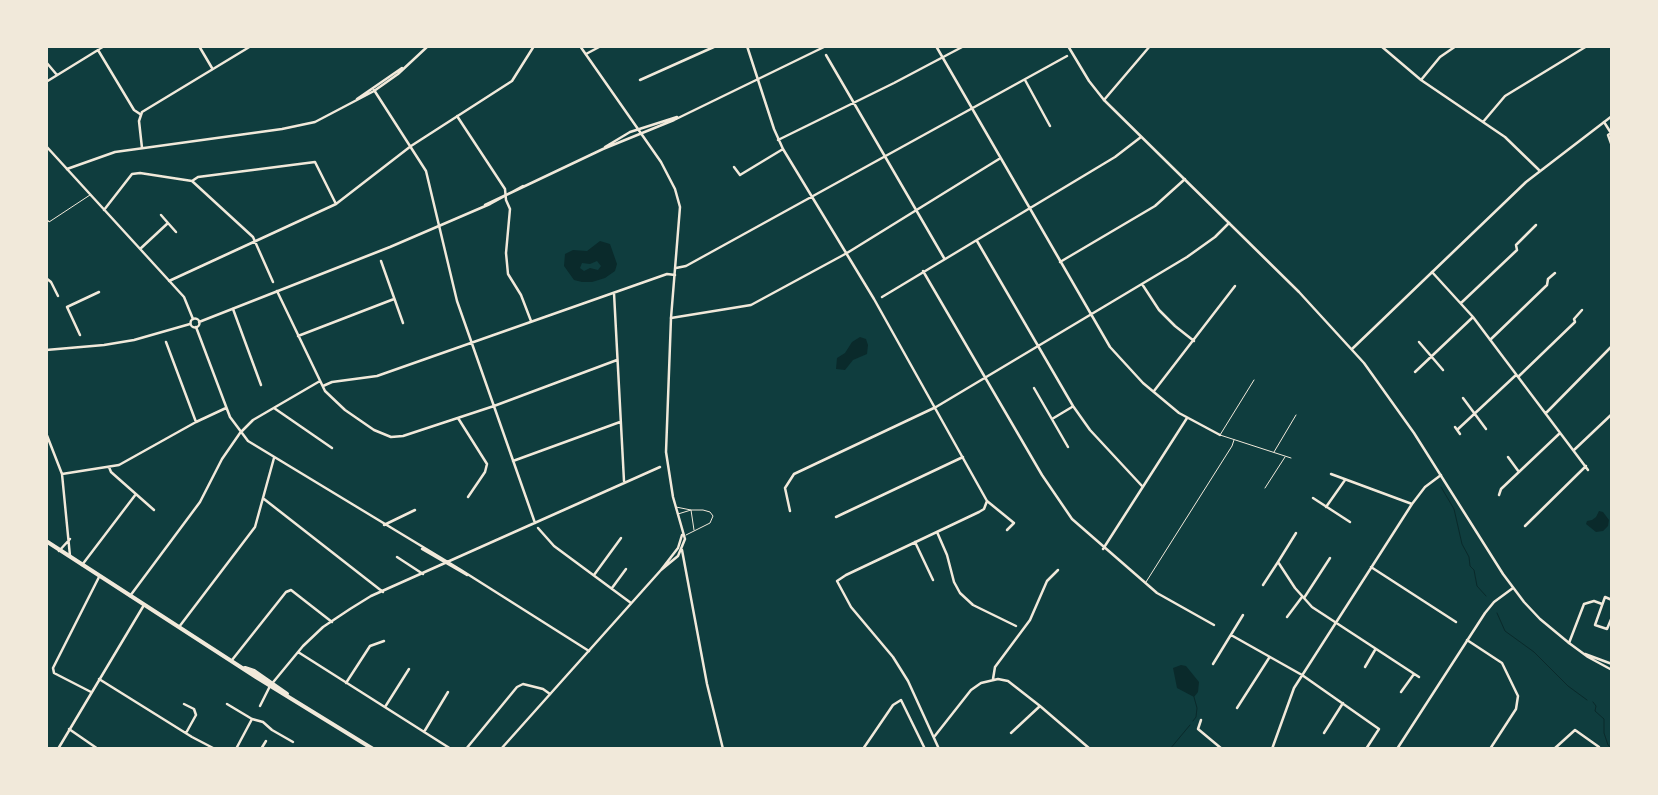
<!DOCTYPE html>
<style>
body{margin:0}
#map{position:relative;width:1658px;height:795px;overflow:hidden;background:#0f3d3e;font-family:"Exo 2",sans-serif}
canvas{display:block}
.frame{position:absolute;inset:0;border:48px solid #f1e9da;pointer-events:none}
</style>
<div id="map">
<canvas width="1658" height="795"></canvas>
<div class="frame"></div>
</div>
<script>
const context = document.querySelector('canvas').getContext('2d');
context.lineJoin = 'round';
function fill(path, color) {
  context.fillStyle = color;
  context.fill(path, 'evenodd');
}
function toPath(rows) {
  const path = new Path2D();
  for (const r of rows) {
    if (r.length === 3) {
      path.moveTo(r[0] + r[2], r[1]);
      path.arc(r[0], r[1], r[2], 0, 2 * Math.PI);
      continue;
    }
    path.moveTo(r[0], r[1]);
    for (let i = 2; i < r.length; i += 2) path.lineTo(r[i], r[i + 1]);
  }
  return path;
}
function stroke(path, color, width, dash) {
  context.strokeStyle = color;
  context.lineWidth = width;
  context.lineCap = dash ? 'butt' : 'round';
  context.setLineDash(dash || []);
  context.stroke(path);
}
const water = toPath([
 [600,241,610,244,617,264,615,271,605,278,592,282,582,282,574,280,564,266,565,254,573,250,587,251],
 [597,261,601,266,598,270,590,268,584,271,580,268,582,263,590,264],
 [860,337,866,339,868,345,867,354,853,360,845,370,836,369,837,358,845,353,852,342],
 [1599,511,1603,512,1609,520,1608,526,1603,531,1596,532,1586,524,1587,521,1592,520,1596,517],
 [1181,665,1186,666,1199,682,1198,692,1194,697,1177,688,1173,668]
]);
const stream = toPath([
 [1441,487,1454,509,1462,544,1469,557,1470,566,1474,570,1477,586,1486,596],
 [1497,613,1505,631,1534,652,1568,686,1587,700],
 [1593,702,1596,706,1595,711,1604,719,1604,733,1608,745,1612,748],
 [1193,721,1196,717,1197,708,1194,697],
 [1170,749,1190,725]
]);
const service = toPath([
 [46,217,49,222,90,195],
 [1254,380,1220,435,1291,458],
 [1274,452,1296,415],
 [1265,488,1285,457],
 [676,507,691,510,694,530],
 [678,514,691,510,703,510,710,512,713,516,710,523,686,535],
 [1146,582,1232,446,1234,440]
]);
const pedestrian = toPath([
 [98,50,105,46]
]);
const minor = toPath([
 [199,46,212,68],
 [747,46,774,129,783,149,874,299,987,501,1014,523,1007,530],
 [936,46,1110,347,1143,383,1179,413,1220,435],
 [1381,46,1421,80,1505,137,1539,170],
 [586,54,601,46],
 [826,55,944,258],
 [46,62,57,75],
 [640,80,716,46],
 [1025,80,1050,126],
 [1421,80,1440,57,1456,46],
 [46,82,98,50,134,110,140,114],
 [374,90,426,171,457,301,535,523],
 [1104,100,1150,46],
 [457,116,505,189,506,200,510,209,506,253,508,274,521,295,531,321],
 [1483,122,1505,96,1587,46],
 [1604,122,1611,133,1608,135,1612,146],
 [778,140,894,83,964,46],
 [46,146,184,297,193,319],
 [734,167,740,175,783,149],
 [192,181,198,177,315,162,336,204],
 [104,210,132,174,140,173,192,181,253,237,273,282],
 [161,215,168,223],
 [977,241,1073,406,1090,430,1142,486],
 [140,249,168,223,176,232],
 [381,261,403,323],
 [1060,262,1155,206,1185,179],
 [676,268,686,266,1067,56],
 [923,271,1042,475,1072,519,1157,593,1214,625],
 [1432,272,1473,317,1588,470],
 [46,278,51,282,58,296],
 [169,281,336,204,411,146,512,81,534,46],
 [1142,284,1159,310,1175,326,1194,341],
 [277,291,325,391,345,410,374,430,391,437,403,436,494,406,617,360],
 [614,293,624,481],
 [882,297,1115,157,1141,137],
 [1461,303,1517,250,1516,245,1536,225],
 [233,309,261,385],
 [671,318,751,305,847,253,999,159],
 [196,327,230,417,248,441,461,570,589,651],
 [80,335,67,307,99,292],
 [298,336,394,299],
 [1490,340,1547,285,1548,279,1555,273],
 [166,342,196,422],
 [1419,342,1443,370],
 [1415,372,1473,317],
 [1518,377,1575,322,1574,319,1582,310],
 [323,386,332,382,377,376,667,274,675,275],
 [1034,388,1068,447],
 [1154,391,1235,286],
 [1463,398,1486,429],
 [274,408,332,448],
 [1546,413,1611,347],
 [458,418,487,464,485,472,468,497],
 [1052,419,1072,407],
 [1455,427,1460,434],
 [1457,430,1516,375],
 [46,433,62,474,70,556],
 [1574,450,1612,414],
 [1508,457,1519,472],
 [513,461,620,422],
 [109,467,111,472,154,510],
 [62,474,119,465,196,422,226,408],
 [1331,474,1412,504],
 [1499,495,1501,489,1560,433],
 [1313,498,1350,522],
 [264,499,383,592],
 [1326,507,1345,480],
 [790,511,785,488,794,474,936,407,1187,257,1215,237,1229,223],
 [836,517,963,457],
 [384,525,415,510],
 [1525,526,1586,466],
 [538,528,554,546,631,603],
 [937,532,947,555,954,582,960,593,973,605,1016,626],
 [915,542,933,580],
 [422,549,467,575],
 [1103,549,1187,418],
 [682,550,707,684,723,749],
 [59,551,70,539],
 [397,557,423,574],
 [1278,562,1296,533],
 [82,565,136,494],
 [1371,567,1456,622],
 [594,575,621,538],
 [1263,585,1278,562,1295,588,1312,607,1419,677],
 [612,588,626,569],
 [130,596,200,502,222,459,240,433,253,420,320,381],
 [1304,598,1330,558],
 [1612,600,1605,597,1595,625,1607,629,1612,617],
 [1287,617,1302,597],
 [179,627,255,527,274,458],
 [1231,635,1302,675,1379,729,1366,749],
 [1467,640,1502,663,1518,696,1516,709,1490,749],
 [1569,643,1584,604,1594,601,1602,604],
 [298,652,451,749],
 [232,660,286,592,291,590,332,622],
 [1213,664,1243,615],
 [1365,667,1375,650],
 [99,679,192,737,215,749],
 [993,679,995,667,1030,620,1047,581,1058,570],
 [346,683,370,646,384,641],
 [91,692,54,673,53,668,99,577],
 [1401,692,1414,674],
 [184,704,194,709,196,715,186,733],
 [227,704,252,719,263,722,272,730,293,742],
 [260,706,270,686,303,646,323,627,350,609,371,596,660,467],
 [385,707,409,669],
 [1237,708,1269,658],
 [1201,720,1198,729,1222,749],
 [69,729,98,749],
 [424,732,448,692],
 [1011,733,1040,706],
 [1324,733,1343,703],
 [934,737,971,690,981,683,998,679,1008,681,1040,706,1090,749],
 [236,749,252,719],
 [261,749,266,741],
 [466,749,517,687,523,684,543,689,550,694],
 [863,749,893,705,901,700,925,749],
 [939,749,908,681,893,657,851,607,837,581,846,575,979,512,984,509,987,501],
 [949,749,964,749],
 [1272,749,1294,688,1412,504,1425,487,1441,475],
 [1554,749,1575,730,1599,747,1599,749]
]);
const tertiary = toPath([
 [580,46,661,162,675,189,680,207,671,318,666,452,673,497,685,539,678,556,661,570],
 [1068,46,1089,81,1104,100,1299,292,1364,363,1414,433,1503,574,1524,602,1540,619,1569,643,1588,657,1612,670],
 [357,99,402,68],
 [605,147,630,132,677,117],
 [142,148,139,121,142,112,251,46],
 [67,169,115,152,282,129,315,122,374,91,398,74,428,46],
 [485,205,603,149,674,120,826,46],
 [195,323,4.5],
 [199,322,390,247,490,204,523,186],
 [1352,349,1526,182,1612,116],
 [46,350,104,345,134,340,190,324],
 [1585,654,1612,664],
 [58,749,144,605],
 [501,749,661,570,678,548,682,535],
 [1397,749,1485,613,1494,602,1513,588]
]);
const primary = toPath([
 [46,541,256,677,373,749],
 [245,668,254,671,287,694]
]);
fill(water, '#0a2a2b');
stroke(stream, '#0a2a2b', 1);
stroke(service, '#f1e9da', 1);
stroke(pedestrian, '#f1e9da', 2);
stroke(minor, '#f1e9da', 2.5);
stroke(tertiary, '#f1e9da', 2.5);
stroke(primary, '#f1e9da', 4);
</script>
